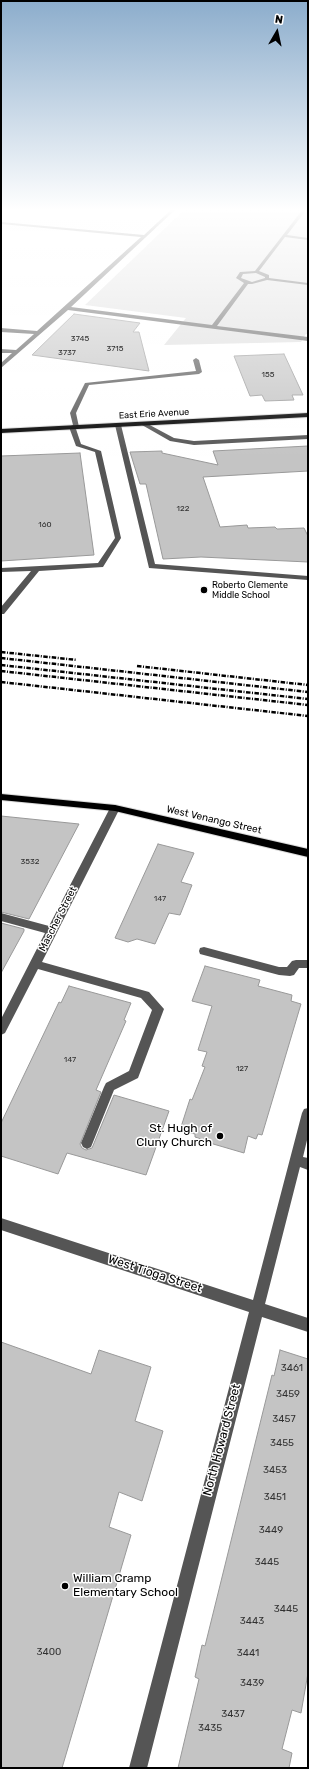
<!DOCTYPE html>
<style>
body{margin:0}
#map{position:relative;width:309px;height:1769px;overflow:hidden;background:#fff;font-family:Rubik,sans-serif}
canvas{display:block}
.frame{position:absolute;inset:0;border:2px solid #000;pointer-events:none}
.north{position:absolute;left:257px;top:12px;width:40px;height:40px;-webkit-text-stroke:3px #fff;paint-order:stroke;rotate:9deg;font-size:11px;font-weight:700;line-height:16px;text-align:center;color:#000}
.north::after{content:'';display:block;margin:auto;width:14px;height:18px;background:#000;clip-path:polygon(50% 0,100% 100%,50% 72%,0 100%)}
</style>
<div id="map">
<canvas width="309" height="1769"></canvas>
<div class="frame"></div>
<div class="north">N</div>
</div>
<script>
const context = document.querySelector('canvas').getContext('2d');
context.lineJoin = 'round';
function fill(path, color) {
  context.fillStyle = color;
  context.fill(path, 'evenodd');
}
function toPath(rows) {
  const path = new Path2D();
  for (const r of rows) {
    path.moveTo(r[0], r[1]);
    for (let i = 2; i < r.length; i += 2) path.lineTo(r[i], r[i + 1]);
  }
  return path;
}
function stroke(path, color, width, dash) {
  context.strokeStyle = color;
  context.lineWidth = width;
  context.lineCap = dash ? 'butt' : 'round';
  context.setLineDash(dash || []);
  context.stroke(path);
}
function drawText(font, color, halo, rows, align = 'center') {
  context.font = font + ' Rubik,sans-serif';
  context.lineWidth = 3;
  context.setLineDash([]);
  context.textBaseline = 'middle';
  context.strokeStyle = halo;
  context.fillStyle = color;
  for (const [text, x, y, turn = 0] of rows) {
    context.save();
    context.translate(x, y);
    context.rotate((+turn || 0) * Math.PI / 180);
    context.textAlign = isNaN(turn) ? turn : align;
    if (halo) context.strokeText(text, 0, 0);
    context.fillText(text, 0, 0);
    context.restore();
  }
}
const green = toPath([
 [185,209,308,209,308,334,306,334,301,342,164,345,186,318,85,305]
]);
const building = toPath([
 [74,314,140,323,133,332,139,332,149,371,32,355,74,314],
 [284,354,303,395,292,395,294,400,265,401,262,395,250,396,234,356,284,354],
 [308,446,308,471,203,477,220,527,247,525,248,528,275,527,277,529,304,528,308,536,308,562,201,557,163,559,146,484,140,484,130,452,162,451,162,453,218,465,213,451,308,446],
 [80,453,94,555,1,561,1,456,80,453],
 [1,816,79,824,29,919,1,912,1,816],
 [158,844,194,853,181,882,192,885,180,915,169,913,155,944,137,939,128,942,115,938,158,844],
 [1,923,24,929,24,931,1,973,1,923],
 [205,966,260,980,258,986,292,995,291,1001,301,1004,262,1135,258,1134,256,1139,248,1136,244,1153,203,1141,204,1140,195,1137,195,1134,180,1130,190,1099,192,1100,205,1067,202,1066,207,1052,198,1050,212,1006,192,1001,205,966],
 [69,986,131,1003,124,1020,126,1021,96,1090,101,1092,80,1144,82,1148,86,1150,92,1148,114,1095,169,1111,146,1175,67,1153,58,1174,1,1156,1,1123,59,1002,61,1003,69,986],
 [1,1342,91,1374,99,1350,151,1367,135,1421,163,1431,142,1501,119,1492,109,1527,131,1535,62,1768,1,1768,1,1342],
 [280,1350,308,1359,308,1673,301,1713,292,1710,282,1749,292,1753,289,1768,178,1768,199,1679,195,1677,202,1645,205,1646,272,1375,274,1376,280,1350]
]);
const minor = toPath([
 [172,209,176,209,71,307,212,325,244,283,236,278,240,272,255,271,303,209,307,209,287,235,308,238,308,240,285,237,259,271,269,275,269,278,308,283,308,285,267,280,252,284,248,284,217,326,308,337,308,341,68,310,1,368,1,363,12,353,1,353,1,349,16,350,34,334,1,332,1,328,37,331,141,237,1,224,1,222,144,235,172,209],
 [256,273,265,277,265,278,252,282,241,278,243,274,256,273],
 [196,358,199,360,202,372,199,374,89,385,76,413,79,427,76,429,81,444,101,451,121,538,103,567,39,571,4,614,1,614,1,607,31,571,1,572,1,568,98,563,115,538,95,452,76,446,69,427,73,425,70,413,85,383,196,371,193,360,196,358],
 [118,423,121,425,155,564,308,576,308,580,149,568,115,425,118,423],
 [142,423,146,423,174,438,194,441,308,435,308,439,194,445,170,441,142,425,142,423],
 [115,805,120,808,42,962,149,992,164,1009,138,1078,114,1090,91,1147,87,1149,83,1147,81,1143,104,1087,106,1083,129,1071,152,1010,141,998,38,969,5,1033,1,1035,1,1019,45,933,1,921,1,913,49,926,110,808,115,805],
 [204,947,279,967,287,967,292,961,296,960,308,960,308,968,299,968,294,975,290,976,279,975,200,954,199,951,200,948,204,947],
 [308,1108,308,1136,303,1157,308,1158,308,1170,300,1167,265,1304,308,1318,308,1332,262,1317,147,1768,129,1768,249,1312,1,1230,1,1218,253,1300,302,1113,304,1109,308,1108]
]);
const major = toPath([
 [308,413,308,417,1,433,1,429,308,413],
 [1,794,115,805,308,849,308,857,115,811,1,800,1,794]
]);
const rail = toPath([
 [1,652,77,660],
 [1,658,308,692],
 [1,665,308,699],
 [137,666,308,685],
 [1,671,308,705],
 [1,682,308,716]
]);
const markers = [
 [204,590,4,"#000"],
 [220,1136,4,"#000"],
 [65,1586,4,"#000"]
];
const numberNames = [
 ["3745",80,339],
 ["3715",115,349],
 ["3737",67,353],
 ["155",268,375],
 ["122",183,509],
 ["160",45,525],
 ["3532",30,862],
 ["147",160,899],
 ["147",70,1060],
 ["127",242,1069]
];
const farStreetnames = [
 ["East Erie Avenue",154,414,-3]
];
const farPoinames = [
 ["Roberto Clemente",212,585],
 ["Middle School",212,595]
];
const streetNames = [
 ["West Venango Street",214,820,13],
 ["Mascher Street",58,919,-63]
];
const nearNumbernames = [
 ["3461",292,1368],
 ["3459",288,1394],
 ["3457",284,1419],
 ["3455",282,1443],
 ["3453",275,1470],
 ["3451",275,1497],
 ["3449",271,1530],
 ["3445",267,1562],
 ["3445",286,1609],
 ["3443",252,1621],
 ["3400",49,1652],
 ["3441",248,1653],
 ["3439",252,1683],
 ["3437",233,1714],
 ["3435",210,1728]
];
const nearPoinames = [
 ["St. Hugh of",212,1129],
 ["Cluny Church",212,1143],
 ["William Cramp",73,1579,"left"],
 ["Elementary School",73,1593,"left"]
];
const nearStreetnames = [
 ["West Tioga Street",155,1274,18],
 ["North Howard Street",222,1440,-75]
];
fill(green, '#dcdcdc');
fill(building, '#c4c4c4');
stroke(building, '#999', 1);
stroke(major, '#dbdbdb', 2);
fill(minor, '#555');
fill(major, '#000');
stroke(rail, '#000', 2.5, [4.5, 1.5, 1, 1.5]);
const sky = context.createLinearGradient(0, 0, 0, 456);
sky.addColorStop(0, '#8cadcc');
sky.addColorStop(0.46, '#fff');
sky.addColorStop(1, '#ffffff00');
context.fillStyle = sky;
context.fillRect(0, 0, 309, 456);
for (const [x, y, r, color] of markers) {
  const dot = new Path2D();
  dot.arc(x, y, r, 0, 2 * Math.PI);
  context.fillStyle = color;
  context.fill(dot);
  stroke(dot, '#fff', 1.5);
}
drawText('8px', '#313131', null, numberNames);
drawText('9px', '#000', '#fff', farStreetnames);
drawText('9px', '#000', '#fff', farPoinames, 'left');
drawText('10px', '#000', '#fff', streetNames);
drawText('10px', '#313131', null, nearNumbernames);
drawText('12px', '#000', '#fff', nearPoinames, 'right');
drawText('12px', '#000', '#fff', nearStreetnames);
</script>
